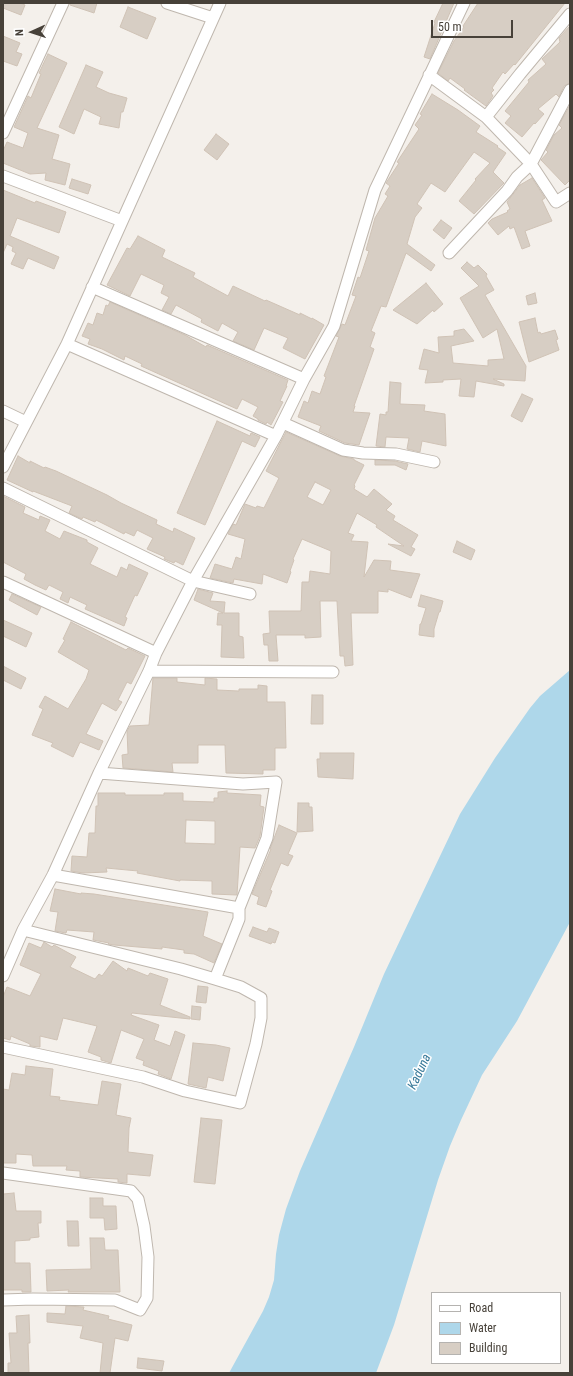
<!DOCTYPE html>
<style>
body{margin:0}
#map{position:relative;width:573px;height:1376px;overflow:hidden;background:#f4f0eb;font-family:"Roboto Condensed",sans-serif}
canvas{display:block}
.frame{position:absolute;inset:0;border:4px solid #474139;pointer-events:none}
.legend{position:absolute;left:431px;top:1292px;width:130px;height:72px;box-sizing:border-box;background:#fff;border:1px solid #b5b3b0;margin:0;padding:5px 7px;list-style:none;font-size:12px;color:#474139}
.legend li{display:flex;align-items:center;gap:8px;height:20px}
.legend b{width:20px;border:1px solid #b5b3b0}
.north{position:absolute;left:12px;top:12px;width:40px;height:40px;-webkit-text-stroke:3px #fff;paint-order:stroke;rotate:267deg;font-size:11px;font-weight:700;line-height:16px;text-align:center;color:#474139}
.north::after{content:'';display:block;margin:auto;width:14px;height:18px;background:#474139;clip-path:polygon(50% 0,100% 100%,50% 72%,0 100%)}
.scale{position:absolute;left:431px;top:20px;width:82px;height:18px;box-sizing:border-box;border:2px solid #474139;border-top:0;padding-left:5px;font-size:12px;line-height:14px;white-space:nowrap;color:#474139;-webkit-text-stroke:3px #fff;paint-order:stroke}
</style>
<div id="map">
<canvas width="573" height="1376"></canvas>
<div class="frame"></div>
<ul class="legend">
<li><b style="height:5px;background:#fff"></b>Road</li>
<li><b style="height:11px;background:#aed7ea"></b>Water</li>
<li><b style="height:11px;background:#d7cec4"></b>Building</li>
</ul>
<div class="north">N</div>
<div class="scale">50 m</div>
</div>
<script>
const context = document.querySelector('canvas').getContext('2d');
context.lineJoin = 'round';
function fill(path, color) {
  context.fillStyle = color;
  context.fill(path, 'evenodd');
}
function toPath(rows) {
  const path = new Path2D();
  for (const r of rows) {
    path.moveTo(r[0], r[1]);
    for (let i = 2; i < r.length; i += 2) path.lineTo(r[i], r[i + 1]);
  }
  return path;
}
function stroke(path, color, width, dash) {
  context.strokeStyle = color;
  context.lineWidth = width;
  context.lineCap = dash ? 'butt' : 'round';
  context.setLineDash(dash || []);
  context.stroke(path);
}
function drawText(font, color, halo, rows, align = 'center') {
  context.font = font + ' "Roboto Condensed",sans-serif';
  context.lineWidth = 3;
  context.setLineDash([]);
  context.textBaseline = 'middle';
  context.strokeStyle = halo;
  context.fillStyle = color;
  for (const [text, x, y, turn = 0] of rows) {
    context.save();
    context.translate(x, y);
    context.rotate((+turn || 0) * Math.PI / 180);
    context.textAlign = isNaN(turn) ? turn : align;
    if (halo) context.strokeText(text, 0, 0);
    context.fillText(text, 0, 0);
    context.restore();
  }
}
const water = toPath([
 [570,670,570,922,517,1021,482,1075,461,1120,450,1146,438,1180,394,1325,376,1373,229,1373,263,1311,269,1297,274,1280,276,1254,279,1235,286,1209,300,1171,354,1047,384,974,460,814,495,758,530,708,540,696]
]);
const building = toPath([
 [3,3,20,3,25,5,21,15,3,8,3,3],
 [70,3,97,3,94,13,70,5,70,3],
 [443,3,454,3,430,59,424,57,435,23,434,22,443,3],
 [478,3,565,3,515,65,514,64,505,74,503,72,492,88,494,90,491,93,493,96,486,106,464,90,465,89,450,78,448,81,438,73,454,41,464,27,463,26,478,3],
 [128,7,156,18,147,39,120,27,128,7],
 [570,26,570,83,564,86,559,97,556,94,538,109,544,114,535,124,534,123,522,137,505,123,511,116,505,111,529,82,528,80,546,64,542,59,560,42,559,38,570,26],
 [3,36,20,43,16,52,22,54,17,66,3,61,3,36],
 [48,54,67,63,37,128,59,135,52,159,70,164,65,185,45,180,46,173,30,174,3,163,3,151,7,142,23,148,28,133,14,127,28,96,31,98,41,74,39,73,48,54],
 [86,65,103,72,96,87,109,93,127,98,123,112,121,112,119,128,99,124,101,117,84,109,74,134,59,127,86,65],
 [432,94,458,110,480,126,476,132,498,146,497,147,506,153,493,172,504,183,474,214,459,201,476,180,475,179,490,163,474,152,445,192,431,183,417,204,422,208,415,217,407,244,435,265,431,271,406,253,386,307,381,306,371,331,375,333,370,347,374,349,354,406,355,406,353,412,370,413,359,445,345,443,319,431,321,426,298,417,304,401,308,403,312,391,320,394,326,377,324,376,339,337,336,336,342,324,345,325,356,296,352,295,358,277,360,278,369,251,366,250,375,218,388,196,385,194,390,186,386,183,399,163,397,162,419,129,415,125,422,115,420,114,432,94],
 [570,105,570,180,565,185,541,160,548,152,546,150,554,135,562,128,559,125,570,105],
 [216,134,229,144,217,160,204,150,216,134],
 [532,178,545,198,542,200,552,221,525,231,530,246,522,249,514,227,510,229,509,226,498,235,488,223,492,219,508,212,507,211,510,209,507,202,520,185,532,178],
 [72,179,91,185,88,194,69,188,72,179],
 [3,190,35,203,36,201,66,212,59,233,17,218,10,236,59,257,54,269,28,258,23,269,11,264,16,253,12,251,13,247,7,244,3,253,3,190],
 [441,220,452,228,444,239,433,230,441,220],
 [138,236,165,250,162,257,195,273,193,277,228,296,233,286,265,301,266,300,300,315,300,313,312,319,312,318,324,325,305,359,283,348,288,338,264,328,254,350,233,341,238,332,222,323,218,331,201,322,202,319,176,305,171,314,162,310,169,297,161,293,164,285,141,274,130,296,107,285,127,248,130,249,138,236],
 [467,262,474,268,478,265,487,274,486,276,494,290,485,295,526,366,525,381,493,379,504,384,504,386,476,381,474,397,459,396,461,379,443,380,443,382,425,383,428,370,419,369,424,349,439,353,438,337,454,336,454,331,464,329,474,341,451,346,453,363,488,366,488,360,504,359,497,329,483,338,460,298,479,286,461,268,467,262],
 [426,283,443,304,434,312,433,310,417,324,393,310,426,283],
 [535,293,537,303,528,305,526,296,535,293],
 [110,302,185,335,206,347,207,345,288,380,286,386,287,386,280,401,283,402,271,425,267,422,266,424,258,420,258,419,253,416,258,407,242,399,237,409,141,366,142,364,125,356,124,360,102,349,88,344,90,339,82,336,88,323,93,325,97,313,103,315,106,305,108,306,110,302],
 [535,318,538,333,540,332,541,334,555,330,558,339,556,340,559,350,529,362,519,322,535,318],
 [390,382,401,383,400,404,425,405,424,411,445,414,446,446,422,441,420,452,407,449,409,438,386,437,385,447,376,446,380,414,386,415,386,412,388,412,390,382],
 [522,394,533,399,522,422,511,416,522,394],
 [217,421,250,436,251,433,260,437,255,447,242,441,205,525,177,513,217,421],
 [286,432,340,456,354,459,354,460,364,465,354,485,355,486,354,489,367,497,374,489,392,504,386,510,395,516,393,520,418,535,411,547,415,549,411,556,388,544,404,546,376,527,377,525,357,513,348,533,354,535,351,541,368,542,364,577,374,560,391,561,390,570,420,574,411,598,388,589,388,592,378,591,378,613,351,613,353,665,345,666,344,656,340,656,337,601,320,601,321,637,305,638,305,635,276,635,278,661,269,661,268,645,264,645,263,634,270,633,269,611,301,611,302,582,309,582,310,571,330,574,331,551,302,539,293,559,294,560,290,571,291,572,287,583,263,574,262,584,234,579,233,583,210,578,215,564,232,569,236,557,241,559,245,539,228,534,233,524,236,525,245,504,256,508,257,506,264,508,279,478,266,471,286,432],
 [315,482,331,490,323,505,307,497,315,482],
 [18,456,30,463,30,461,44,468,45,467,56,471,107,495,121,503,157,520,156,524,173,532,174,528,195,538,183,565,175,561,174,563,164,559,165,557,147,549,153,538,137,530,134,536,125,532,124,534,96,520,95,522,83,517,82,519,69,513,72,506,33,491,33,492,7,480,18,456],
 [375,460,395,461,408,464,406,470,395,465,375,465,375,460],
 [3,496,25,507,23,513,39,520,40,516,50,520,45,531,60,539,64,531,87,540,87,542,98,548,90,564,117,577,121,567,127,570,129,564,148,573,137,596,135,595,125,617,127,618,124,626,85,609,87,605,70,597,68,603,60,599,63,592,49,585,46,590,35,585,24,579,26,574,3,562,3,496],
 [457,541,475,550,471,560,453,552,457,541],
 [198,589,213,593,210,601,225,602,224,613,239,613,239,636,243,637,244,658,221,657,222,625,217,625,218,613,223,613,194,600,198,589],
 [12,594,41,607,37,615,9,600,12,594],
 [421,595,443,601,440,612,439,612,434,629,434,637,419,635,420,624,421,624,426,608,418,606,421,595],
 [3,620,32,633,26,647,3,636,3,620],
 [71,622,126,650,128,648,145,656,131,684,127,682,118,700,122,702,116,711,102,703,86,734,103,741,99,750,80,742,73,757,51,746,53,743,32,735,43,709,39,707,45,696,68,709,86,679,89,670,58,652,65,640,63,639,71,622],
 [3,666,26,678,21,689,3,680,3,666],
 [153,678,177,678,177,682,205,685,205,678,217,679,217,690,239,691,239,689,258,689,258,685,267,686,267,702,285,702,286,748,275,748,275,770,263,770,263,774,226,773,225,745,198,745,198,763,172,763,173,772,123,768,122,755,128,754,127,731,130,726,149,725,153,678],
 [312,695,323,695,323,724,311,724,312,695],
 [320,753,354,753,353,779,318,777,317,759,320,759,320,753],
 [227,791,227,793,261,795,260,806,264,807,260,836,255,848,240,847,237,895,212,894,212,881,180,880,180,881,137,873,138,871,106,868,107,872,83,873,71,871,72,856,87,857,89,833,95,833,96,806,98,806,98,793,125,793,125,795,164,795,164,793,183,793,183,801,214,802,214,798,218,798,218,792,227,791],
 [186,820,215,821,215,844,185,843,186,820],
 [298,803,309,803,309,807,312,807,313,831,297,832,298,803],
 [279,825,297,833,288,854,293,856,288,866,281,863,270,890,272,891,266,907,257,904,259,897,252,894,271,849,270,849,279,825],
 [55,889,81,894,81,893,94,894,208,912,203,936,222,944,214,963,194,954,184,953,184,950,162,947,162,949,114,945,108,944,109,943,93,940,94,932,67,930,66,933,55,931,58,912,50,911,55,889],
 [253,927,267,932,269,928,279,932,275,943,272,942,271,944,249,936,253,927],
 [44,942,52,947,54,945,76,957,70,967,95,979,99,974,102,976,113,961,127,971,128,968,148,976,150,973,168,979,160,1005,190,1017,190,1019,132,1013,131,1015,159,1025,154,1040,170,1046,175,1031,185,1035,171,1079,158,1074,159,1071,143,1065,144,1061,136,1058,144,1039,121,1030,111,1063,101,1060,101,1057,88,1052,97,1026,63,1018,57,1040,40,1036,40,1047,30,1046,30,1044,11,1036,10,1040,3,1038,3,997,7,987,30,996,41,974,20,965,29,943,41,948,44,942],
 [198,986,208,987,206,1003,196,1002,198,986],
 [192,1006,201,1007,200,1020,191,1019,192,1006],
 [193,1043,216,1045,230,1048,223,1081,208,1077,206,1088,188,1084,193,1043],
 [26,1066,53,1069,50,1096,60,1097,59,1100,98,1105,102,1081,121,1084,116,1115,131,1118,129,1128,128,1152,153,1155,150,1176,127,1174,127,1183,118,1182,118,1179,80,1177,80,1171,66,1170,67,1166,33,1166,32,1155,16,1154,16,1163,3,1163,3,1089,9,1090,12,1073,25,1075,26,1066],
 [201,1118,222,1120,215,1184,194,1182,201,1118],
 [14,1193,16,1211,41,1211,41,1223,38,1223,39,1237,30,1238,30,1240,15,1241,15,1263,30,1263,31,1292,22,1292,22,1290,3,1290,3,1194,14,1193],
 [90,1198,103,1198,103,1206,116,1206,117,1229,105,1230,104,1218,90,1218,90,1198],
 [67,1221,78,1221,79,1246,68,1246,67,1221],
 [90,1238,104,1238,105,1250,118,1250,120,1292,68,1292,69,1290,47,1291,46,1270,91,1269,90,1238],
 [66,1306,84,1307,83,1310,109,1316,108,1319,132,1325,128,1341,115,1338,110,1373,100,1373,103,1343,80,1338,83,1326,47,1322,47,1313,65,1314,66,1306],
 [29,1315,30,1343,28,1343,29,1373,8,1373,8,1363,11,1363,9,1333,17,1333,16,1316,29,1315],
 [138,1358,164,1361,162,1371,137,1368,138,1358]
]);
const street = toPath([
 [167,3,213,18],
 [429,75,486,117,531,164,556,202,570,193],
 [486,117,520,74,570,14],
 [3,133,63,3],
 [3,176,122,221],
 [449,253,507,191,517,177,531,164,570,90],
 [92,287,304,379],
 [67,344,276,436],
 [3,411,26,422],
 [283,423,343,450,363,453,396,454,434,462],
 [3,467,67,344,220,3],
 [3,488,193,581,250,594],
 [3,582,156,653],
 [149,671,333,672],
 [53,875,239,908,267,838,276,782,243,784,99,773],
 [23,930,181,969,215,979,239,919,239,908],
 [3,976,23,930,53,875,99,773,149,671,156,653,193,581,276,436,304,379,334,326,375,190,464,3],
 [3,1047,143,1077,185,1091,240,1103,256,1044,261,1018,261,998,241,987,215,979],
 [3,1173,131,1191,138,1199,144,1226,148,1257,147,1298,140,1310,115,1300,33,1299,3,1300]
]);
const waterNames = [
 ["Kaduna",420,1072,-65]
];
fill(water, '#aed7ea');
fill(building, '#d7cec4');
stroke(building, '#cfc2b5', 1);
stroke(street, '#bfb7ae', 13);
stroke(street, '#fff', 11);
drawText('italic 13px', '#397a9a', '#fff', waterNames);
</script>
